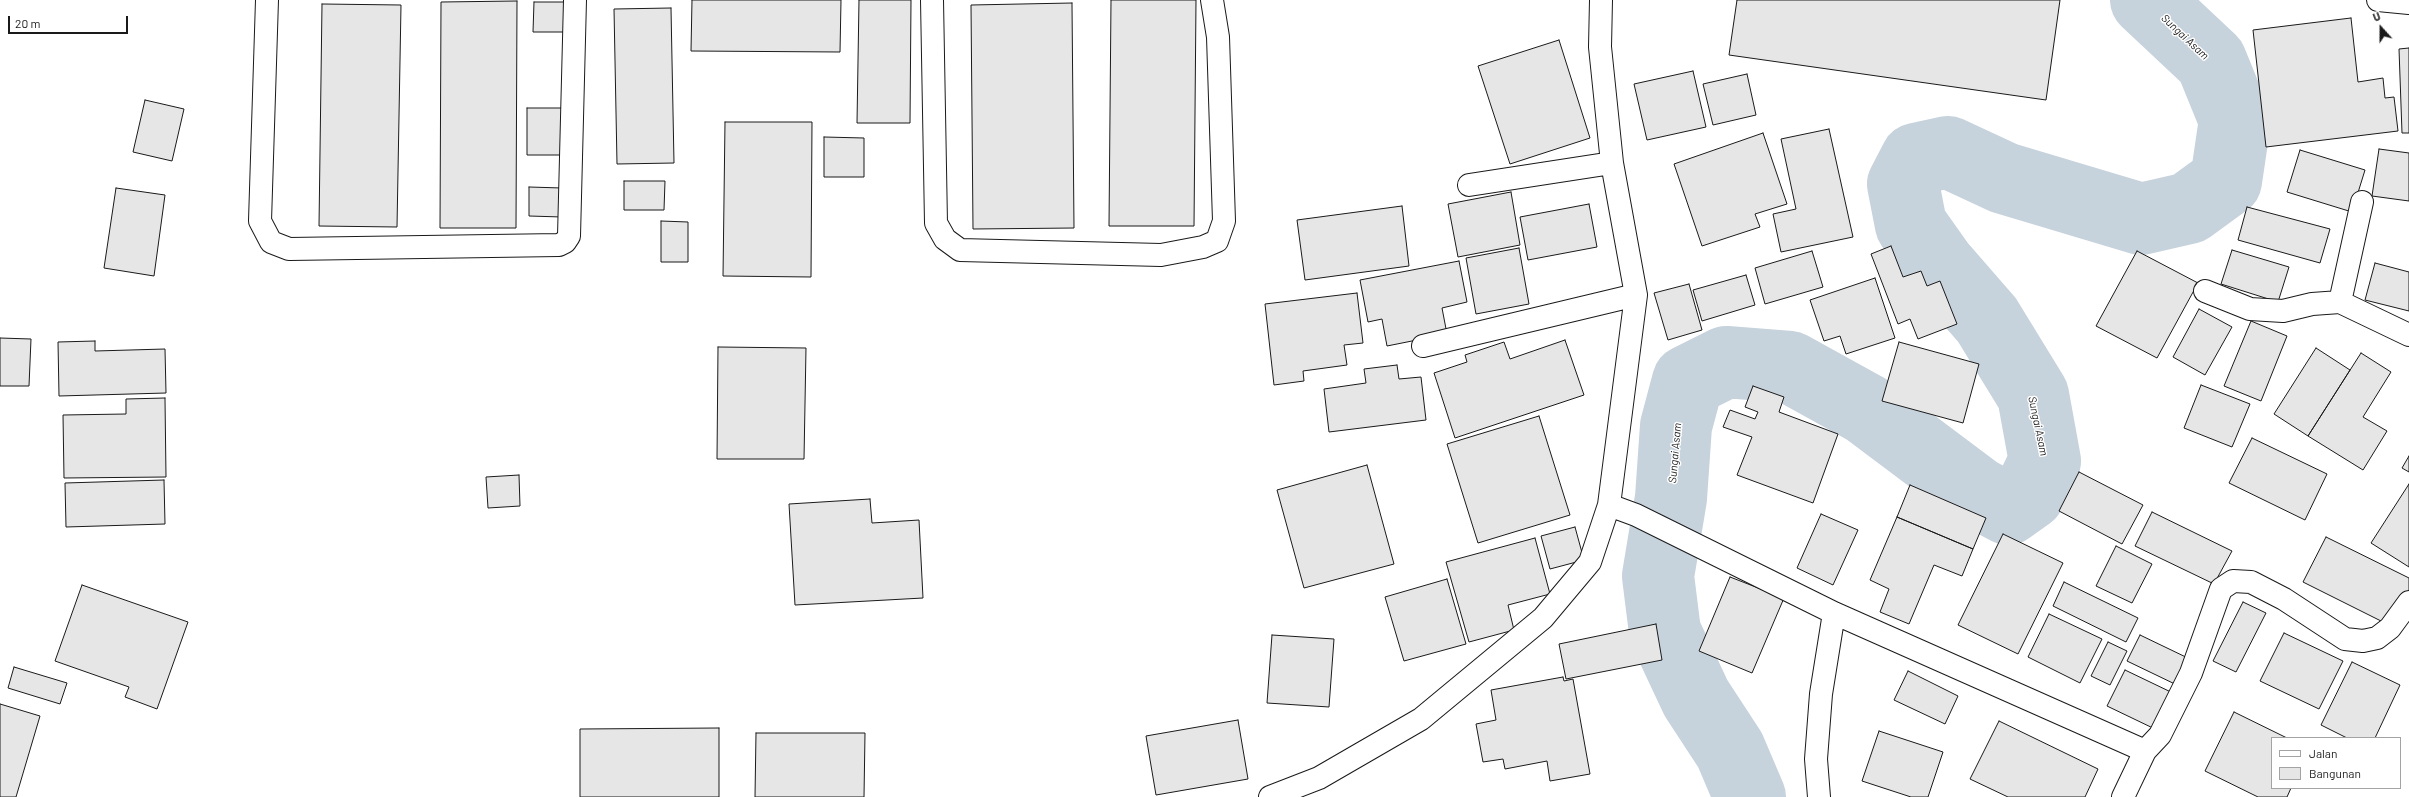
<!DOCTYPE html>
<style>
body{margin:0}
#map{position:relative;width:2409px;height:797px;overflow:hidden;background:#fff;font-family:Barlow,sans-serif}
canvas{display:block}
.legend{position:absolute;left:2271px;top:737px;width:130px;height:52px;box-sizing:border-box;background:#fff;border:1px solid #a3a3a3;margin:0;padding:5px 7px;list-style:none;font-size:12px;color:#1a1a1a}
.legend li{display:flex;align-items:center;gap:8px;height:20px}
.legend b{width:20px;border:1px solid #a3a3a3}
.north{position:absolute;left:2361px;top:8px;width:40px;height:40px;-webkit-text-stroke:3px #fff;paint-order:stroke;rotate:339deg;font-size:11px;font-weight:700;line-height:16px;text-align:center;color:#1a1a1a}
.north::after{content:'';display:block;margin:auto;width:14px;height:18px;background:#1a1a1a;clip-path:polygon(50% 0,100% 100%,50% 72%,0 100%)}
.scale{position:absolute;left:8px;top:16px;width:120px;height:18px;box-sizing:border-box;border:2px solid #1a1a1a;border-top:0;padding-left:5px;font-size:12px;line-height:14px;white-space:nowrap;color:#1a1a1a;-webkit-text-stroke:3px #fff;paint-order:stroke}
</style>
<div id="map">
<canvas width="2409" height="797"></canvas>
<ul class="legend">
<li><b style="height:5px;background:#fff"></b>Jalan</li>
<li><b style="height:11px;background:#e6e6e6"></b>Bangunan</li>
</ul>
<div class="north">U</div>
<div class="scale">20 m</div>
</div>
<script>
const context = document.querySelector('canvas').getContext('2d');
context.lineJoin = 'round';
function toPath(rows) {
  const path = new Path2D();
  for (const r of rows) {
    path.moveTo(r[0], r[1]);
    for (let i = 2; i < r.length; i += 2) path.lineTo(r[i], r[i + 1]);
  }
  return path;
}
function stroke(path, color, width, dash) {
  context.strokeStyle = color;
  context.lineWidth = width;
  context.lineCap = dash ? 'butt' : 'round';
  context.setLineDash(dash || []);
  context.stroke(path);
}
function fill(path, color) {
  context.fillStyle = color;
  context.fill(path, 'evenodd');
}
function drawText(font, color, halo, rows, align = 'center') {
  context.font = font + ' Barlow,sans-serif';
  context.lineWidth = 3;
  context.setLineDash([]);
  context.textBaseline = 'middle';
  context.strokeStyle = halo;
  context.fillStyle = color;
  for (const [text, x, y, turn = 0] of rows) {
    context.save();
    context.translate(x, y);
    context.rotate((+turn || 0) * Math.PI / 180);
    context.textAlign = isNaN(turn) ? turn : align;
    if (halo) context.strokeText(text, 0, 0);
    context.fillText(text, 0, 0);
    context.restore();
  }
}
const river = toPath([
 [1750,797,1730,750,1696,698,1665,632,1658,576,1671,498,1676,426,1688,381,1726,362,1790,367,1866,409,1978,493,2008,509,2029,494,2045,461,2033,395,1987,320,1940,266,1911,225,1903,184,1916,159,1948,152,2004,178,2141,219,2189,208,2226,181,2235,120,2211,61,2146,0]
]);
const building = toPath([
 [692,0,841,0,840,52,691,51,692,0],
 [859,0,911,0,910,123,857,123,859,0],
 [1111,0,1196,0,1194,226,1109,226,1111,0],
 [1737,0,2060,0,2046,100,1729,55,1737,0],
 [517,1,516,228,440,228,441,2,517,1],
 [534,2,570,2,570,32,533,32,534,2],
 [1072,3,1074,228,973,229,971,5,1072,3],
 [322,4,401,5,397,227,319,226,322,4],
 [671,8,674,163,617,164,614,9,671,8],
 [2351,18,2358,82,2383,78,2385,98,2394,97,2398,131,2266,147,2253,30,2351,18],
 [1559,40,1590,138,1510,164,1478,66,1559,40],
 [2409,48,2409,133,2402,133,2399,49,2409,48],
 [1693,71,1706,127,1647,140,1634,84,1693,71],
 [1747,74,1756,115,1713,125,1703,84,1747,74],
 [145,100,184,109,172,161,133,152,145,100],
 [527,108,565,108,565,155,527,155,527,108],
 [725,122,812,122,811,277,723,276,725,122],
 [1829,129,1853,237,1781,252,1773,214,1796,209,1781,139,1829,129],
 [1763,133,1787,204,1755,214,1760,227,1702,246,1674,164,1763,133],
 [824,137,864,138,864,177,824,177,824,137],
 [2379,149,2409,153,2409,201,2372,196,2379,149],
 [2300,150,2365,170,2352,212,2287,192,2300,150],
 [624,181,665,181,664,210,624,210,624,181],
 [529,187,562,188,562,217,529,216,529,187],
 [116,188,165,195,154,276,104,268,116,188],
 [1511,192,1520,245,1458,257,1448,204,1511,192],
 [1589,204,1597,247,1528,260,1520,217,1589,204],
 [1402,206,1409,266,1305,280,1297,220,1402,206],
 [2247,207,2330,229,2320,263,2238,240,2247,207],
 [661,221,688,222,688,262,661,262,661,221],
 [1891,246,1903,277,1921,271,1927,286,1940,281,1957,324,1918,339,1910,319,1898,324,1871,254,1891,246],
 [1519,248,1529,304,1476,314,1466,258,1519,248],
 [2232,250,2289,267,2278,302,2221,284,2232,250],
 [1812,251,1823,287,1765,304,1755,268,1812,251],
 [2137,251,2198,283,2157,358,2096,326,2137,251],
 [1459,261,1467,302,1442,308,1447,334,1387,346,1382,319,1368,322,1360,280,1459,261],
 [2375,263,2409,272,2409,311,2365,300,2375,263],
 [1746,275,1755,305,1702,321,1693,290,1746,275],
 [1875,278,1895,338,1846,354,1840,336,1824,341,1810,300,1875,278],
 [1689,284,1702,330,1668,340,1654,293,1689,284],
 [1357,293,1363,343,1344,345,1347,365,1303,371,1304,381,1274,385,1265,304,1357,293],
 [2199,309,2232,327,2205,375,2173,357,2199,309],
 [2251,321,2287,336,2261,401,2224,386,2251,321],
 [0,338,31,339,29,386,0,386,0,338],
 [1565,340,1584,395,1455,438,1434,373,1467,362,1465,355,1504,342,1510,359,1565,340],
 [95,341,95,351,165,349,166,393,59,396,58,342,95,341],
 [1899,342,1979,364,1963,423,1882,401,1899,342],
 [718,347,806,348,804,459,717,459,718,347],
 [2316,348,2350,370,2308,436,2274,414,2316,348],
 [2361,353,2391,372,2363,417,2387,431,2363,470,2308,436,2361,353],
 [1397,365,1399,379,1421,377,1426,420,1329,432,1324,389,1366,383,1364,369,1397,365],
 [2201,385,2250,404,2232,447,2184,428,2201,385],
 [1753,386,1784,397,1779,412,1838,434,1813,503,1737,475,1752,437,1723,427,1730,410,1755,419,1758,412,1745,407,1753,386],
 [165,398,166,477,64,478,63,415,126,414,126,399,165,398],
 [1539,416,1570,515,1478,543,1447,444,1539,416],
 [2252,438,2327,474,2305,520,2229,483,2252,438],
 [2409,456,2409,472,2402,468,2409,456],
 [1367,465,1394,564,1304,588,1277,490,1367,465],
 [2079,472,2143,505,2122,544,2059,511,2079,472],
 [519,475,520,506,488,508,486,477,519,475],
 [164,480,165,524,66,527,65,483,164,480],
 [2409,484,2409,567,2371,543,2409,484],
 [1910,485,1986,518,1973,549,1897,517,1910,485],
 [870,499,872,523,919,520,923,598,795,605,789,504,870,499],
 [2152,512,2232,551,2214,584,2135,546,2152,512],
 [1821,514,1858,530,1833,585,1797,568,1821,514],
 [1897,517,1973,549,1962,576,1934,565,1909,624,1880,612,1889,589,1870,580,1897,517],
 [1575,527,1584,560,1550,569,1541,536,1575,527],
 [2003,534,2063,563,2018,654,1958,625,2003,534],
 [2326,537,2409,578,2409,590,2391,626,2303,582,2326,537],
 [1535,538,1550,594,1508,605,1514,630,1469,642,1446,562,1535,538],
 [2116,546,2152,564,2132,603,2096,586,2116,546],
 [1730,577,1784,598,1752,673,1699,651,1730,577],
 [1447,579,1466,644,1404,661,1385,597,1447,579],
 [2064,582,2138,618,2126,642,2053,606,2064,582],
 [82,585,188,622,157,709,125,697,129,687,55,661,82,585],
 [2243,602,2266,613,2236,672,2213,661,2243,602],
 [2049,614,2102,639,2080,683,2028,657,2049,614],
 [1656,624,1662,660,1566,679,1559,644,1656,624],
 [2284,633,2343,661,2319,709,2260,681,2284,633],
 [1272,635,1334,639,1329,707,1267,703,1272,635],
 [2140,635,2192,660,2179,686,2127,661,2140,635],
 [2108,642,2127,651,2110,685,2091,676,2108,642],
 [2352,662,2400,685,2375,738,2347,738,2321,725,2352,662],
 [14,667,67,683,60,704,8,688,14,667],
 [2125,670,2175,694,2157,730,2107,706,2125,670],
 [1908,671,1958,696,1945,724,1894,700,1908,671],
 [1563,677,1564,681,1573,679,1590,774,1550,781,1547,761,1505,769,1503,759,1483,762,1476,724,1496,720,1491,690,1563,677],
 [0,704,40,716,16,797,0,797,0,704],
 [2234,712,2287,738,2272,738,2272,788,2291,788,2287,797,2258,797,2205,771,2234,712],
 [1238,720,1248,779,1156,795,1146,736,1238,720],
 [1999,721,2098,769,2085,797,2008,797,1970,779,1999,721],
 [719,728,719,797,580,797,580,729,719,728],
 [1879,731,1943,752,1928,797,1911,797,1862,781,1879,731],
 [756,733,865,733,864,797,755,797,756,733]
]);
const street = toPath([
 [267,0,260,221,271,242,289,249,559,245,565,242,569,236,575,0],
 [932,0,936,223,945,239,960,250,1161,255,1203,247,1217,241,1224,221,1218,37,1212,0],
 [2378,0,2409,3],
 [1469,185,1612,163],
 [2205,291,2250,309,2283,311,2312,304,2340,302,2409,335],
 [2340,302,2362,202],
 [1423,346,1636,295],
 [1609,505,1636,515,1834,613,2145,751],
 [1270,797,1319,778,1421,719,1543,618,1590,562,1609,505,1636,295,1612,163,1600,47,1601,0],
 [1819,797,1816,759,1821,694,1834,613],
 [2123,797,2145,751,2160,735,2191,673,2221,589,2233,581,2251,582,2284,599,2345,639,2363,641,2377,638,2390,628,2409,602]
]);
const waterNames = [
 ["Sungai Asam",2185,37,43],
 ["Sungai Asam",2038,426,78],
 ["Sungai Asam",1675,453,-85]
];
stroke(river, '#c6d2dc', 72);
fill(building, '#e6e6e6');
stroke(building, '#1a1a1a', 1);
stroke(street, '#1a1a1a', 24);
stroke(street, '#fff', 22);
drawText('italic 11px', '#1a1a1a', '#fff', waterNames);
</script>
